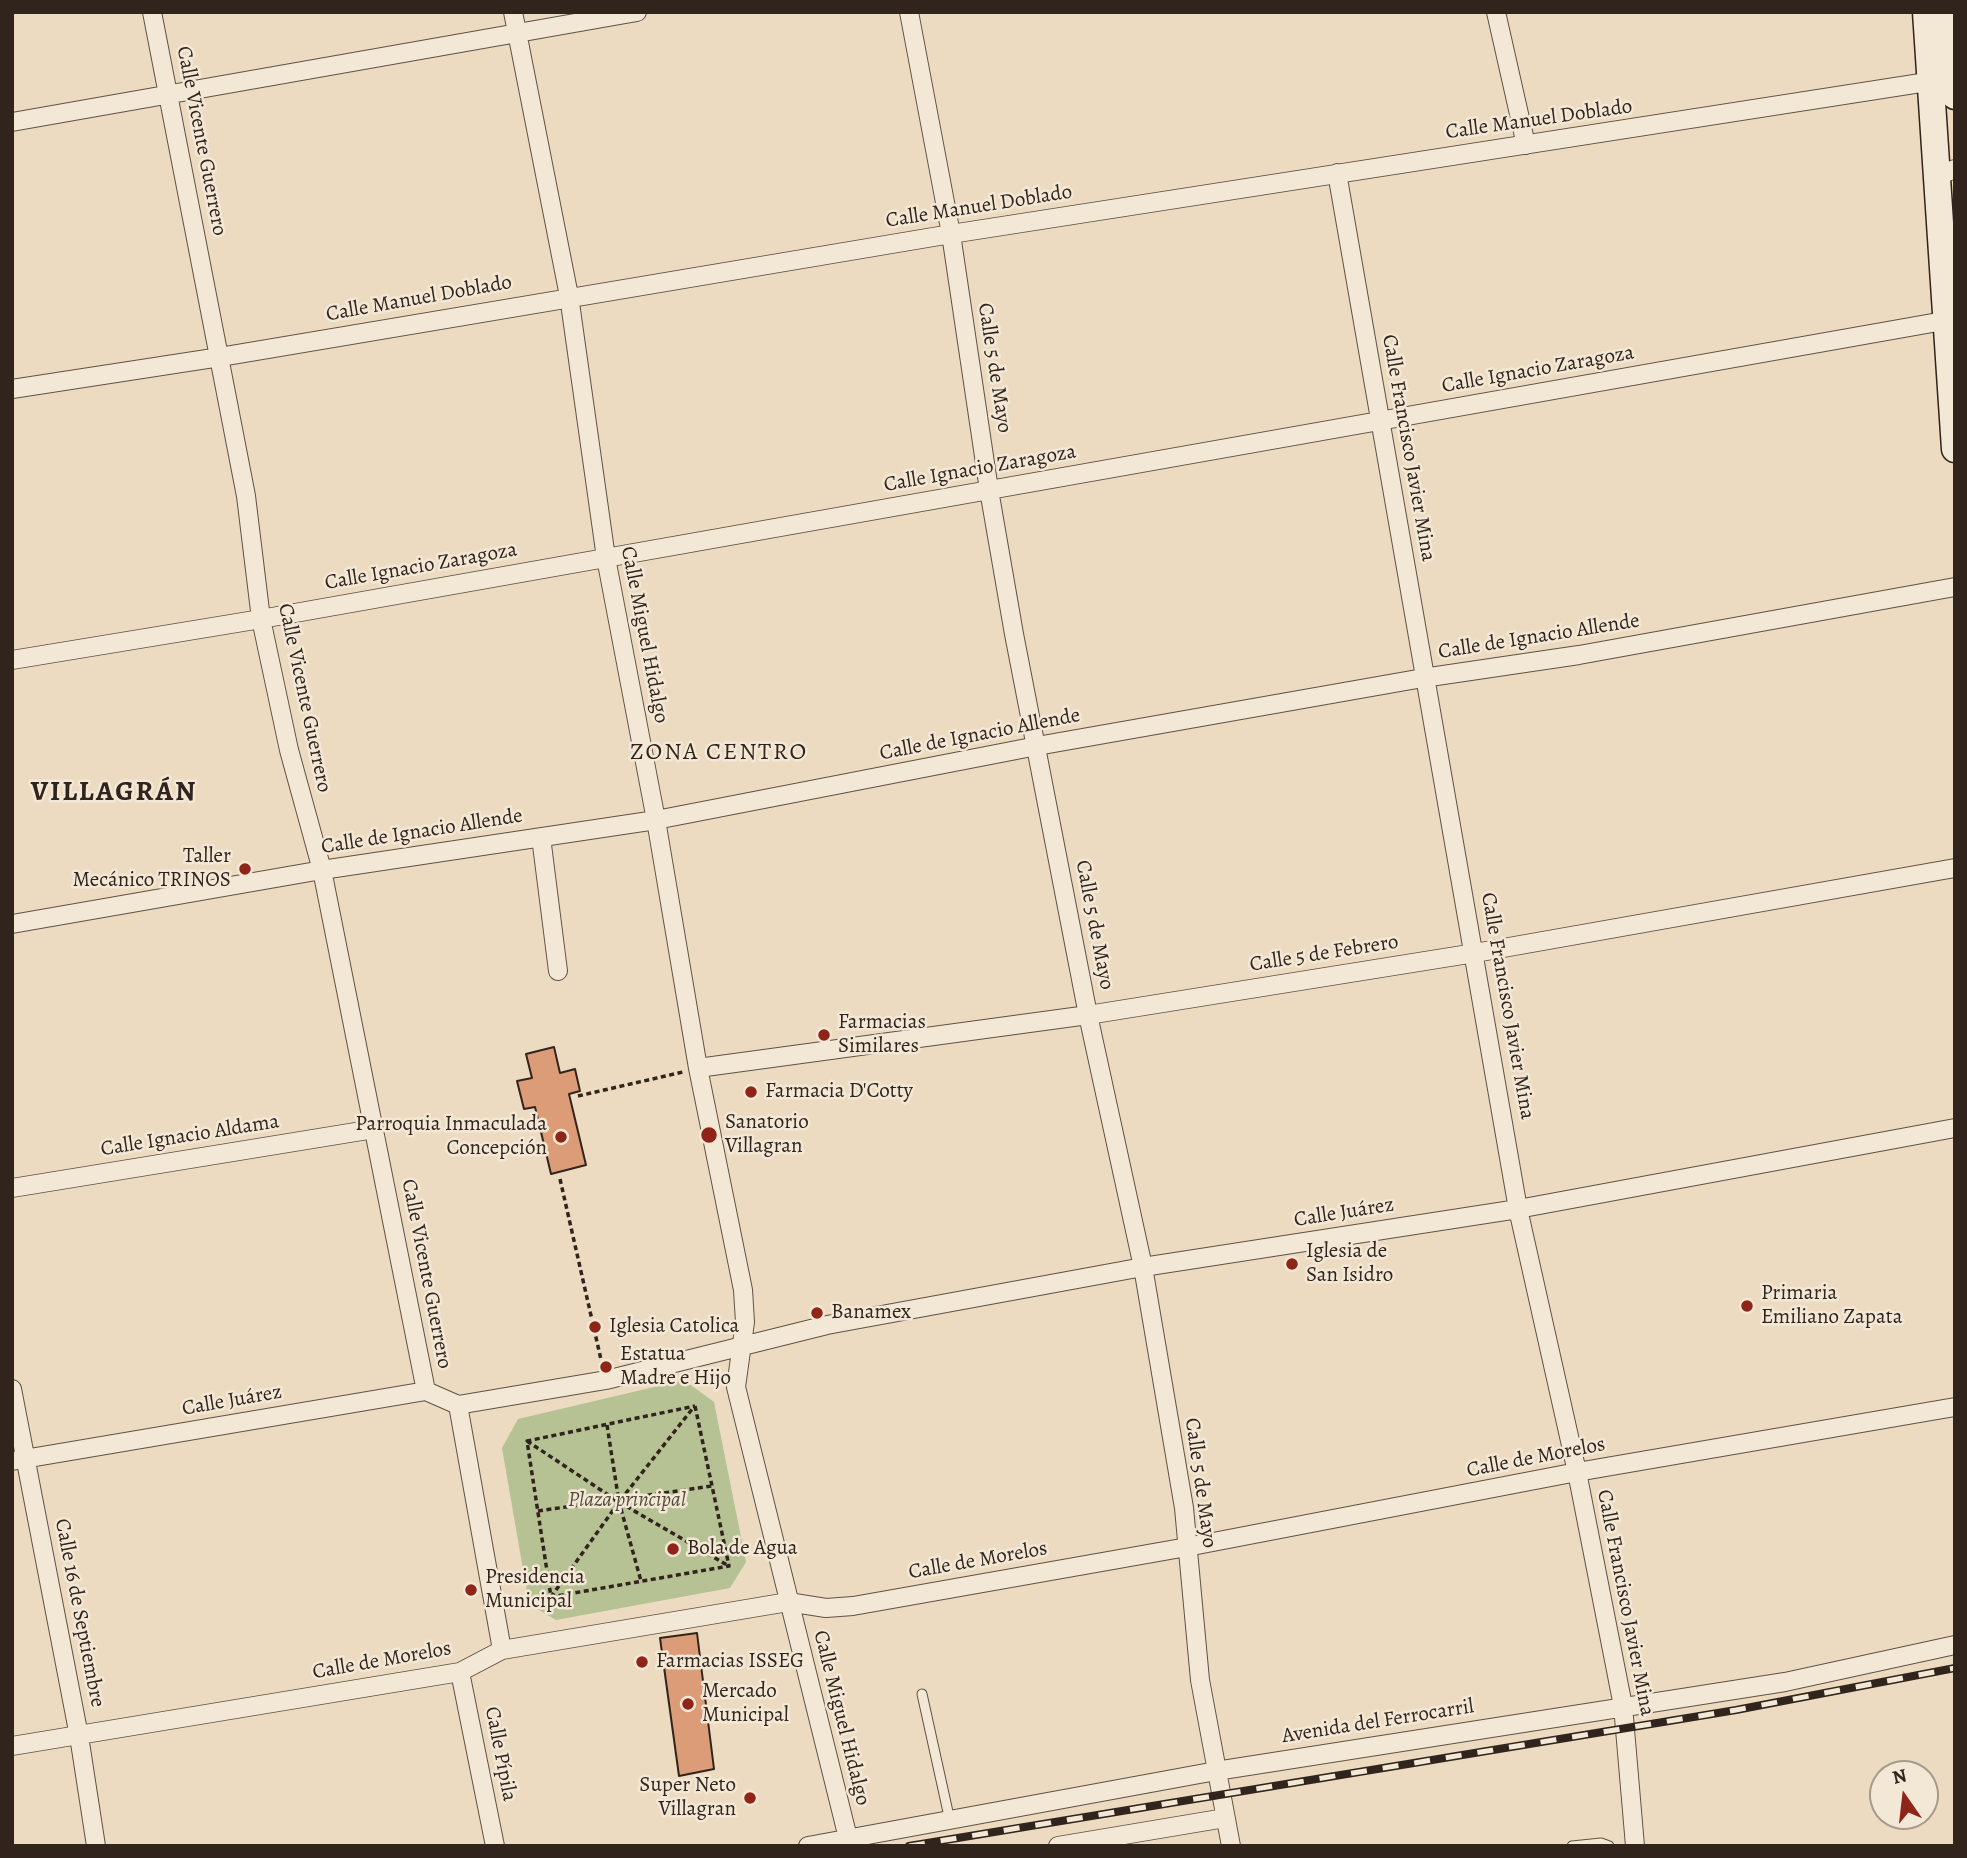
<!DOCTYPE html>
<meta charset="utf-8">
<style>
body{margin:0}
#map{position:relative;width:1967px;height:1858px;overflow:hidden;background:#ecdbc0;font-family:Alegreya,serif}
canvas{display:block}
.frame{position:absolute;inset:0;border:14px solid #31241c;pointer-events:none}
.north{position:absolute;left:1869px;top:1760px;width:70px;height:70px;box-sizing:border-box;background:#f3e8d6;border:2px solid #a59a8c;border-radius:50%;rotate:346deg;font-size:19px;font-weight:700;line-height:28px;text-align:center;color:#31241c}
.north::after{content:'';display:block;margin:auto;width:24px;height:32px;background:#8f2418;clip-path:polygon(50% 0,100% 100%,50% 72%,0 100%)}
</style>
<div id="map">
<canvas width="1967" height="1858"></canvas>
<div class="frame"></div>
<div class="north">N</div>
</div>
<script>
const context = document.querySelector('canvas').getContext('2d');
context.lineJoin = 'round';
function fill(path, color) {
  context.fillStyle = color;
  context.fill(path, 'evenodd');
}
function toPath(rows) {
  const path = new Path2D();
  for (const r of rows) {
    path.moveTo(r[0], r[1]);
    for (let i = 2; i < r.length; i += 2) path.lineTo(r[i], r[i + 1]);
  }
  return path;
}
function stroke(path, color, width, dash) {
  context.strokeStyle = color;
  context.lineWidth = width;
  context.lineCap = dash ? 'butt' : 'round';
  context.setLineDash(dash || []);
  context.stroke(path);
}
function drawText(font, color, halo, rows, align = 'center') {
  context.font = font + ' Alegreya,serif';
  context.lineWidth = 5;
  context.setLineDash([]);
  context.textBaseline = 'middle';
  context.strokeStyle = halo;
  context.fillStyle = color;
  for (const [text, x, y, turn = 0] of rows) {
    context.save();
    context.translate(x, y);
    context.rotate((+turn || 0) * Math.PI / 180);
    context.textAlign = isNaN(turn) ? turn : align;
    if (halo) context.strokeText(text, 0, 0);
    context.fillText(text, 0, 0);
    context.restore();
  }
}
const green = toPath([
 [684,1380,714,1402,746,1562,730,1588,556,1620,529,1604,502,1448,518,1419]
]);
const building = toPath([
 [554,1047,560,1073,575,1069,580,1091,569,1094,586,1165,551,1174,535,1107,524,1109,517,1081,532,1078,526,1054,554,1047],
 [697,1633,714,1769,679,1776,660,1638,697,1633]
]);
const path = toPath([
 [578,1096,683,1072],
 [560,1179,602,1364],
 [695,1406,729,1566,551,1597,527,1441,695,1406],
 [607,1425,619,1502,641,1581],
 [527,1441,619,1502,727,1565],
 [538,1511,712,1486],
 [551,1597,619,1502,693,1408]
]);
const service = toPath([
 [922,1694,950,1821],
 [1572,1846,1601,1843,1609,1846]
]);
const minor = toPath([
 [152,12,246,496,261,619,289,750,322,870,426,1391],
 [513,12,569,296,606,558,656,820,698,1068,743,1290,745,1322,736,1387,850,1846],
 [909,12,951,234,989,490,1014,634,1088,1015,1143,1267,1184,1508,1200,1680,1231,1846],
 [1496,12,1526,145],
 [12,122,637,12],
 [1337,173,1518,1209,1577,1472,1623,1706,1635,1846],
 [1937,176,1955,169],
 [12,389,220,357,951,234,1940,80],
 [12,660,261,619,1955,319],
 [541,837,558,971],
 [12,924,322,870,656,820,1037,746,1423,678,1579,655,1955,587],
 [698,1068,1088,1015,1475,953,1955,868],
 [12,1188,374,1129],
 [12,1389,79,1736,96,1846],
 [458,1405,606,1380,827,1325,1143,1267,1518,1209,1955,1128],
 [458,1405,502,1650],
 [12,1461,426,1391,458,1405],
 [460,1672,495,1846],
 [12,1746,460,1672,502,1650,788,1602,826,1608,853,1606,1187,1547,1577,1472,1955,1407],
 [808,1846,1216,1771,1785,1682,1955,1645],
 [1058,1846,1225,1818]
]);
const secondary = toPath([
 [1926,12,1955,449],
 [1949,12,1955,96]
]);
const rail = toPath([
 [909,1846,1736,1710,1955,1668]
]);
const markers = [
 [245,869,7,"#8f2418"],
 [824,1035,7,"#8f2418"],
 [751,1092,7,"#8f2418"],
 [709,1135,9,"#8f2418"],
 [561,1137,7,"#8f2418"],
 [1292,1264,7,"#8f2418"],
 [1747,1306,7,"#8f2418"],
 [817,1313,7,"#8f2418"],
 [595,1327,7,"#8f2418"],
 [606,1367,7,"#8f2418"],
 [673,1549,7,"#8f2418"],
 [471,1590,7,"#8f2418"],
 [642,1662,7,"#8f2418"],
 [688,1704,7,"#8f2418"],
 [750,1798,7,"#8f2418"]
];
const streetNames = [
 ["Calle Manuel Doblado",1539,120,-8],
 ["Calle Vicente Guerrero",201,141,79],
 ["Calle Manuel Doblado",979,207,-9],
 ["Calle Manuel Doblado",419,299,-10],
 ["Calle 5 de Mayo",994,368,81],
 ["Calle Ignacio Zaragoza",1538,370,-10],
 ["Calle Francisco Javier Mina",1408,448,80],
 ["Calle Ignacio Zaragoza",980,469,-10],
 ["Calle Ignacio Zaragoza",421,567,-10],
 ["Calle Miguel Hidalgo",644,635,79],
 ["Calle de Ignacio Allende",1539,637,-9],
 ["Calle Vicente Guerrero",304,698,78],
 ["Calle de Ignacio Allende",980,735,-11],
 ["Calle de Ignacio Allende",422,832,-9],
 ["Calle 5 de Mayo",1094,925,79],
 ["Calle 5 de Febrero",1324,954,-9],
 ["Calle Francisco Javier Mina",1507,1006,80],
 ["Calle Ignacio Aldama",190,1136,-9],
 ["Calle Juárez",1344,1213,-9],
 ["Calle Vicente Guerrero",426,1274,79],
 ["Calle Juárez",232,1401,-10],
 ["Calle de Morelos",1536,1458,-11],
 ["Calle 5 de Mayo",1200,1483,82],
 ["Calle de Morelos",978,1561,-10],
 ["Calle Francisco Javier Mina",1625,1603,79],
 ["Calle 16 de Septiembre",79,1613,79],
 ["Calle de Morelos",382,1661,-10],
 ["Calle Miguel Hidalgo",841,1718,76],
 ["Avenida del Ferrocarril",1378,1722,-9],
 ["Calle Pípila",500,1754,79]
];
const poiNames = [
 ["Taller",231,857,"right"],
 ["Mecánico TRINOS",231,881,"right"],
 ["Farmacias",838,1023],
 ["Similares",838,1047],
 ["Farmacia D'Cotty",765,1092],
 ["Sanatorio",725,1123],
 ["Villagran",725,1147],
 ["Parroquia Inmaculada",547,1125,"right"],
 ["Concepción",547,1149,"right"],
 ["Iglesia de",1306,1252],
 ["San Isidro",1306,1276],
 ["Primaria",1761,1294],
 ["Emiliano Zapata",1761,1318],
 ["Banamex",831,1313],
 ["Iglesia Catolica",609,1327],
 ["Estatua",620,1355],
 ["Madre e Hijo",620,1379],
 ["Bola de Agua",687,1549],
 ["Presidencia",485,1578],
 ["Municipal",485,1602],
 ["Farmacias ISSEG",656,1662],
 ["Mercado",702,1692],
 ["Municipal",702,1716],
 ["Super Neto",736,1786,"right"],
 ["Villagran",736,1810,"right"]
];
const parkNames = [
 ["Plaza principal",627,1501]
];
const quarterNames = [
 ["ZONA CENTRO",719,753]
];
const districtNames = [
 ["VILLAGRÁN",114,793]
];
fill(green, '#b6c194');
fill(building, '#dc9c77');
stroke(building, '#31241c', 2);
stroke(service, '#605245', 11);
stroke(minor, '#605245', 20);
stroke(secondary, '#31241c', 29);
stroke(path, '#31241c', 3.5, [5, 3.5]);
stroke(service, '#f3e8d6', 9);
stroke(minor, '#f3e8d6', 18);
stroke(secondary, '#f3e8d6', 26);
stroke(rail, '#31241c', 8);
stroke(rail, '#f3e8d6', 5, [16]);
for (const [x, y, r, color] of markers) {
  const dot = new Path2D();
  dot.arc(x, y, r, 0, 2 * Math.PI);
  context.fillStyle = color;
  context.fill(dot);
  stroke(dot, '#f3e8d6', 2.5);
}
drawText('21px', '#31241c', '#f3e8d6', streetNames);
drawText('21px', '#31241c', '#f3e8d6', poiNames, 'left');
drawText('italic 21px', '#524b3a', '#f3e8d6', parkNames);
context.letterSpacing = '2px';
drawText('24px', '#31241c', '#f3e8d6', quarterNames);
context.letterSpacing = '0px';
context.letterSpacing = '2px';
drawText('bold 28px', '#31241c', '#f3e8d6', districtNames);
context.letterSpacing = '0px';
</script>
